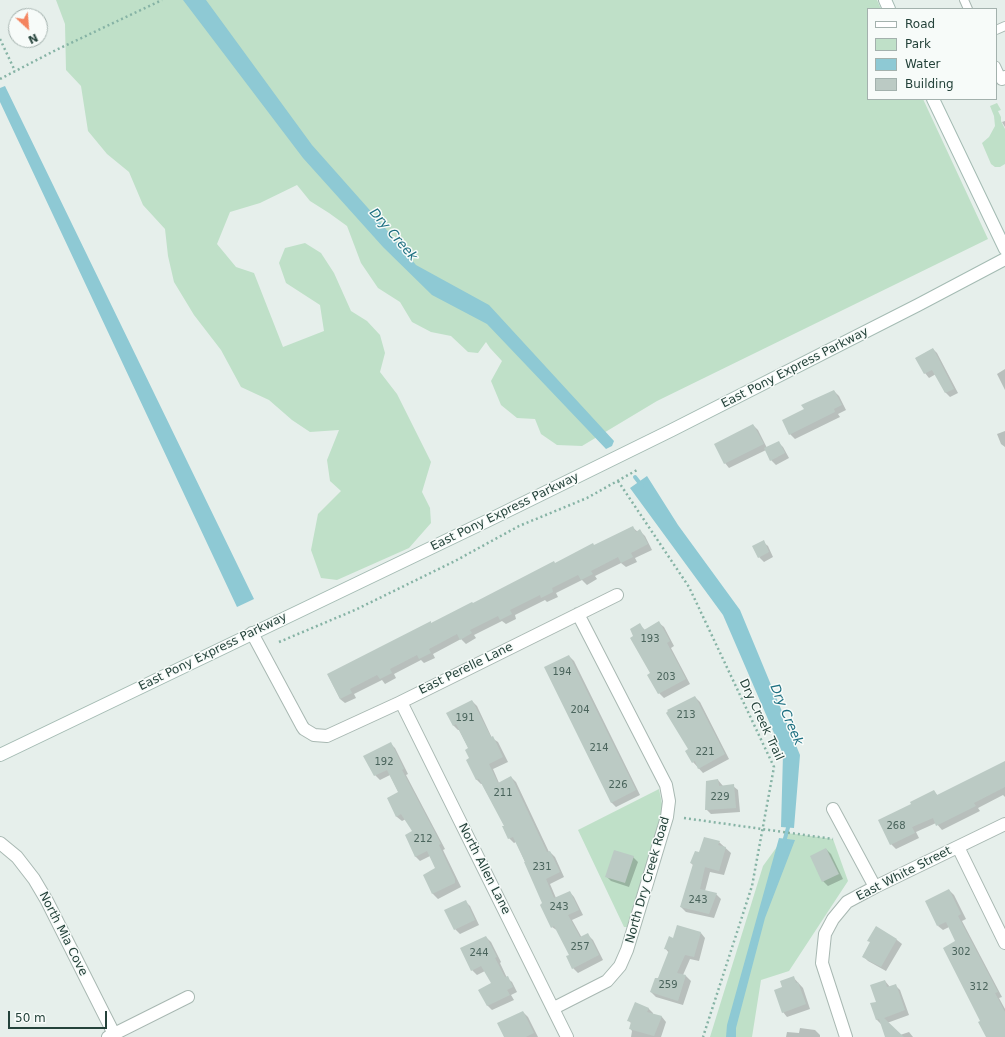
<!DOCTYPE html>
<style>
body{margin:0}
#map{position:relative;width:1005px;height:1037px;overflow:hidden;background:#e6efeb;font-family:"DejaVu Sans",sans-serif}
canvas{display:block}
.legend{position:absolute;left:867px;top:8px;width:130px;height:92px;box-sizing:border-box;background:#f7fbf9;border:1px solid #a3b1ad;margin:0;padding:5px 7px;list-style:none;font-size:12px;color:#24423a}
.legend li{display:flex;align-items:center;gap:8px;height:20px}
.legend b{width:20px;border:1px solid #a3b1ad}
.north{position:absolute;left:8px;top:8px;width:40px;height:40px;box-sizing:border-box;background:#f7fbf9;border:1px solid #a3b1ad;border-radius:50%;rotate:154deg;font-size:11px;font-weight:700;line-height:16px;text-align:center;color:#24423a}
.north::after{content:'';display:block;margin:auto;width:14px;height:18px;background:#f4845f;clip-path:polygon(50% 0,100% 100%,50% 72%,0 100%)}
.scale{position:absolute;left:8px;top:1011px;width:99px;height:18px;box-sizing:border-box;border:2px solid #24423a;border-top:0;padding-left:5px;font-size:12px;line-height:14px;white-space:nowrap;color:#24423a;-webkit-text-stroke:3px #f7fbf9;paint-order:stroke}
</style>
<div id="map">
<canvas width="1005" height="1037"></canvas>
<ul class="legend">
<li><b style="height:5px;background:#fff"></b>Road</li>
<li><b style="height:11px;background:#bfe0c8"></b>Park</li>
<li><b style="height:11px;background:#8ec9d4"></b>Water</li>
<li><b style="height:11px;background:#bbcac4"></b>Building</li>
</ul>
<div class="north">N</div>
<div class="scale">50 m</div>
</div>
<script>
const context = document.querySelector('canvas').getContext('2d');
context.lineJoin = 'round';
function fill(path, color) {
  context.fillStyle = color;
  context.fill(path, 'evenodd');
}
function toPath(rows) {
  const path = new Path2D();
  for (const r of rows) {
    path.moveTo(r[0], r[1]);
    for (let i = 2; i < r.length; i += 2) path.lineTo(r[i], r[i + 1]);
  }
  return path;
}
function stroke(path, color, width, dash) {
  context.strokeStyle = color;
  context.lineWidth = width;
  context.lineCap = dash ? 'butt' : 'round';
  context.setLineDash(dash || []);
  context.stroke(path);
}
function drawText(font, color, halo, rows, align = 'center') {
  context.font = font + ' "DejaVu Sans",sans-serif';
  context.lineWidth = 3;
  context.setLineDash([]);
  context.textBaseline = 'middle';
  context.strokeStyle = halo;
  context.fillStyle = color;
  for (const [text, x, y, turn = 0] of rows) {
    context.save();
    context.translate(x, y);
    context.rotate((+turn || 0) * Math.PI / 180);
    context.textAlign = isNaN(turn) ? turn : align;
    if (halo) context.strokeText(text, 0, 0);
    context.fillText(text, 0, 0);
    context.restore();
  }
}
const green = toPath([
 [56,0,877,0,881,9,868,9,868,99,923,99,988,239,657,401,582,446,557,445,541,434,535,419,517,418,501,405,491,381,502,361,490,348,486,342,478,353,468,352,451,336,431,332,412,322,400,302,378,288,361,263,347,226,329,213,310,201,297,185,260,203,230,212,217,244,236,267,254,273,283,347,324,331,320,305,286,283,279,263,285,248,305,243,321,253,334,273,351,311,367,321,380,335,385,353,380,372,397,394,431,462,422,492,430,508,431,523,409,548,337,580,321,578,311,550,318,514,341,491,330,481,327,460,339,430,310,432,292,420,269,400,241,387,221,350,194,315,174,282,168,256,165,229,143,205,129,172,107,154,88,131,81,86,66,70,65,24],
 [997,103,1001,110,998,111,1001,117,1001,121,1005,129,1005,164,1000,167,995,167,991,164,982,143,989,137,995,126,994,116,990,106],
 [659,789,663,809,627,927,624,927,578,830],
 [787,833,833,839,848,881,789,971,761,980,752,1037,710,1037,763,866]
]);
const water = toPath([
 [183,0,206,0,312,145,375,216,416,265,489,305,614,441,612,446,606,449,487,324,432,295,383,247,303,158],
 [5,86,254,599,237,607,0,102,0,88],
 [647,476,678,525,740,610,800,755,794,828,781,827,783,754,723,615,630,488],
 [779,838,795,840,765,918,736,1028,736,1037,726,1037,727,1025]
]);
const shadow = toPath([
 [1005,121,1005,127,1002,122],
 [933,349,937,353,958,393,950,397,946,393,936,374,929,378,925,373],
 [1005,369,1005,390,997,374],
 [834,391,839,396,846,410,838,414,840,417,795,439,790,434,805,410],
 [753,425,758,430,767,448,778,442,783,447,789,458,776,465,771,460,766,450,729,468,725,463],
 [1005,431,1005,447,1001,444,997,434],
 [632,527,638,532,640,531,645,536,652,550,635,558,637,562,626,567,621,563,595,576,597,579,587,585,582,580,556,593,558,597,547,602,545,600,515,615,516,619,506,624,502,621,474,635,476,638,466,644,461,639,433,654,435,658,424,663,421,660,394,674,396,678,385,684,382,680,354,694,356,698,345,703,340,699,328,675,555,564,595,546],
 [763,542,768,546,773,557,764,562,759,557],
 [659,623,664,627,674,646,671,648,690,684,664,698,659,693,635,636,640,625,645,630],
 [569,656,574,661,640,795,616,807,611,802],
 [695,697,700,702,729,759,703,773,693,762,689,749],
 [472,701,477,706,492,738,498,742,508,762,493,769,499,783,511,777,516,782,549,852,550,852,555,857,564,877,550,884,556,898,570,892,574,897,583,915,572,920,582,938,588,935,593,940,603,960,578,973,573,968,571,955,558,931,552,927,544,904,516,842,514,843,509,838,505,826,482,784,481,784,476,779,469,749,459,730,458,730,453,725],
 [390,743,395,748,408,774,406,775,445,849,443,850,461,887,438,899,433,894,425,875,436,869,430,856,420,861,415,856,413,831,406,819,402,821,397,817,388,798,399,793,390,775,380,780,375,775],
 [1005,762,1005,797,1003,795,978,808,980,811,942,830,936,823,916,832,919,838,896,849,891,844,912,804,934,791,938,796],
 [718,780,723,786,733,786,738,790,740,812,711,814,706,809],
 [719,842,731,853,724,875,710,872,705,891,716,894,721,899,714,918,686,912,681,907,694,866,691,863,699,854],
 [826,849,831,854,843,879,828,886,823,881],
 [633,857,638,862,629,887,611,881,606,876],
 [949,890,954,895,966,919,962,921,1002,997,999,998,1005,1009,1005,1037,987,1037,957,942,949,927,943,930,938,926],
 [465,901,470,906,479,925,460,934,455,929],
 [876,927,897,940,902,944,886,971,868,961,863,956,871,942],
 [701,933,705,938,699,961,690,959,683,975,686,976,691,981,683,1005,656,997,651,992,658,979,669,953,665,948,674,939],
 [486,937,491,942,501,962,500,963,507,978,512,982,517,992,511,995,514,1000,492,1010,487,1005,493,984,485,971,477,975,472,970],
 [793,977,803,988,810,1009,787,1017,783,1012],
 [885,981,890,987,895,985,900,990,909,1015,887,1023,900,1035,909,1032,913,1037,886,1037,882,1025,877,1020,872,1004,877,1003],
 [648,1008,653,1013,653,1015,662,1017,666,1022,661,1037,631,1037,632,1031,630,1028,632,1024,628,1020],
 [523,1012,528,1017,538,1037,505,1037],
 [800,1028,815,1030,820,1035,820,1037,786,1037,787,1032,799,1033]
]);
const stream = toPath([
 [635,477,642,486],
 [784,842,789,824]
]);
const building = toPath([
 [933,348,954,389,945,393,932,370,924,374,915,358],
 [834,390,842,405,834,409,835,412,789,435,782,420,804,409,801,405],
 [753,424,764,444,724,464,714,444],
 [779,441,785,453,770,461,764,448],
 [633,526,636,532,640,529,648,544,631,553,633,557,621,563,618,557,591,571,593,574,581,580,578,575,552,588,553,592,541,598,540,595,510,610,512,614,500,620,498,616,470,630,472,633,460,640,457,634,429,649,431,653,419,659,417,655,390,669,392,673,380,679,377,675,350,689,352,693,340,699,327,674,431,621,431,623,472,602,473,603,554,561,555,563,593,543,594,545],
 [764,540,769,552,758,558,752,546],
 [659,621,670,641,667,643,686,679,658,694,647,675,650,673,630,638,633,636,630,629,640,623,644,630],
 [569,655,636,790,611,803,544,667],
 [695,696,725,754,698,769,695,761,692,763,685,751,688,749,666,713,668,711,667,710],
 [472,700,491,737,493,736,503,757,489,764,498,783,511,776,547,852,550,851,560,872,546,879,554,898,570,891,579,910,568,915,580,937,588,933,599,955,572,969,566,956,569,955,554,926,551,928,540,905,542,903,524,862,525,862,513,837,508,839,502,826,504,826,479,779,476,780,466,760,469,758,465,750,468,748,456,724,453,726,446,713],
 [391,742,404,769,402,770,441,844,439,845,455,879,455,883,432,894,423,875,435,868,427,851,415,857,405,835,412,831,401,814,396,817,387,798,398,792,387,770,374,776,363,756],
 [1005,761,1005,787,974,803,976,806,936,826,933,818,912,827,915,833,890,845,878,820,911,804,910,802,934,790,937,795],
 [718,779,719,786,734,784,736,808,705,810,706,781],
 [704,837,720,841,718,845,726,847,719,871,705,867,700,889,717,893,709,914,680,907,693,864,690,863,695,851,699,852],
 [826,848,839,874,822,882,810,856],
 [614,850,634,856,625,883,605,877],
 [949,889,961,914,958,916,998,992,995,993,1005,1012,1005,1037,986,1037,978,1022,980,1021,943,948,955,941,946,922,937,926,925,901],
 [466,900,475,920,454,930,444,910],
 [677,925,701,932,694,957,685,955,677,973,686,975,678,1001,650,992,655,978,658,978,669,950,664,949,669,936,673,938],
 [876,926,897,939,881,967,862,957,870,942,867,941],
 [486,936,497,957,495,958,505,977,508,976,513,987,507,990,510,995,487,1006,478,990,491,983,481,966,471,971,460,948],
 [794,976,796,983,798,982,806,1004,782,1013,774,990,782,987,780,981],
 [885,980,887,987,896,984,905,1010,884,1018,904,1037,885,1037,879,1019,876,1020,870,1003,876,1002,870,985],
 [635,1002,649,1008,647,1012,662,1016,654,1036,629,1029,631,1022,627,1021],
 [523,1011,534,1033,526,1037,504,1037,497,1023]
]);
const path = toPath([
 [0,39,15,71],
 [0,79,56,50,162,0],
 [618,481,689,587,774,767,752,886,703,1037],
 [279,642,355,610,455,561,519,526,587,498,637,470],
 [684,818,833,839]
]);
const lane = toPath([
 [964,0,968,9],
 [996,30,1005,26],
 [996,66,1002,79]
]);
const street = toPath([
 [1002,79,1005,77],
 [252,633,302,726,304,729,314,735,327,736,401,702,617,595],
 [401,702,567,1037],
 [833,809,875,887],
 [0,843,17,857,34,879,47,901,114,1034],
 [958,847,1005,943],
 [554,1008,607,981,620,966,627,950,667,817,669,801,666,785,578,614],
 [108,1037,188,997],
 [846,1037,822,963,825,934,833,919,847,902,875,887,1005,824]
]);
const secondary = toPath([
 [885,0,889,9],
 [933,99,1005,249],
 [0,755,489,520,672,430,918,305,1005,259]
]);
const numberNames = [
 ["193",650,639],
 ["194",562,672],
 ["203",666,677],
 ["204",580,710],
 ["213",686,715],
 ["191",465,718],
 ["214",599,748],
 ["221",705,752],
 ["192",384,762],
 ["226",618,785],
 ["211",503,793],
 ["229",720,797],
 ["268",896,826],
 ["212",423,839],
 ["231",542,867],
 ["243",698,900],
 ["243",559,907],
 ["257",580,947],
 ["302",961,952],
 ["244",479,953],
 ["259",668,985],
 ["312",979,987]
];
const streetNames = [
 ["East Pony Express Parkway",795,368,-27],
 ["East Pony Express Parkway",505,512,-26],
 ["East Pony Express Parkway",213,652,-26],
 ["East Perelle Lane",466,669,-26],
 ["Dry Creek Trail",761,720,65],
 ["North Allen Lane",484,869,63],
 ["East White Street",904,874,-27],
 ["North Dry Creek Road",648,880,-74],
 ["North Mia Cove",63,934,63]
];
const waterNames = [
 ["Dry Creek",393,235,49],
 ["Dry Creek",786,715,67]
];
fill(green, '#bfe0c8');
fill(water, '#8ec9d4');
fill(shadow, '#0003');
stroke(stream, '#8ec9d4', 4);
fill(building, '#bbcac4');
stroke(lane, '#a8b8b2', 10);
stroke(street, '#a8b8b2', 14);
stroke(secondary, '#a4bbb3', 14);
stroke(path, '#86b3a5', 2.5, [2, 3]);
stroke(lane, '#fff', 8);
stroke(street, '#fff', 12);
stroke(secondary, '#fff', 12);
drawText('10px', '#4a645c', null, numberNames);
drawText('12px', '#24423a', '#f7fbf9', streetNames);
drawText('italic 13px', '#1c6f80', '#f7fbf9', waterNames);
</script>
